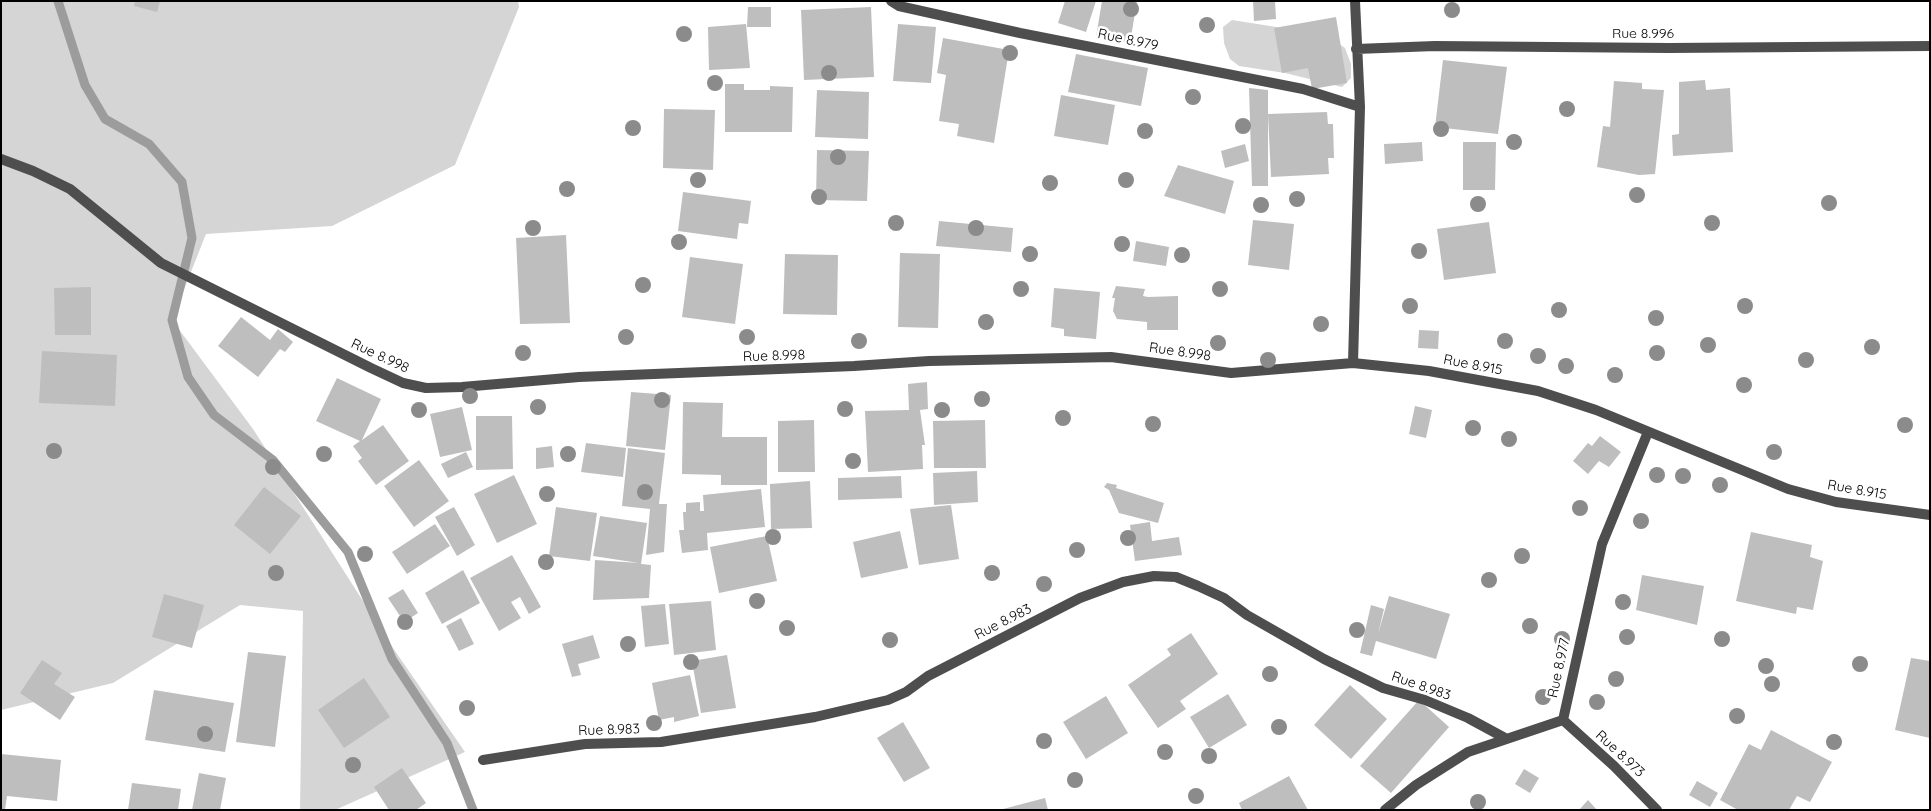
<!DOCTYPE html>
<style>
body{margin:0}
#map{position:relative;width:1931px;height:811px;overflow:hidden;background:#fff;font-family:Quicksand,sans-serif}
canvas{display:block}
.frame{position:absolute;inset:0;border:2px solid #000;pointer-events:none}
</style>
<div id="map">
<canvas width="1931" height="811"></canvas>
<div class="frame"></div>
</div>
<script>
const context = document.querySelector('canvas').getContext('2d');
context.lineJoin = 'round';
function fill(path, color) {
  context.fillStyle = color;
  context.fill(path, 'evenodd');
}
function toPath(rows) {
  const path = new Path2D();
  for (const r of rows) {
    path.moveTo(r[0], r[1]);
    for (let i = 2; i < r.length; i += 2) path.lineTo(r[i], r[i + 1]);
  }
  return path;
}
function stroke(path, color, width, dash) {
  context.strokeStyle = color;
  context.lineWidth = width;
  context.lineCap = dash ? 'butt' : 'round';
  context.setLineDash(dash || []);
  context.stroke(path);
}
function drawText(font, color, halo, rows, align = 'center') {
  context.font = font + ' Quicksand,sans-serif';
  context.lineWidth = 5;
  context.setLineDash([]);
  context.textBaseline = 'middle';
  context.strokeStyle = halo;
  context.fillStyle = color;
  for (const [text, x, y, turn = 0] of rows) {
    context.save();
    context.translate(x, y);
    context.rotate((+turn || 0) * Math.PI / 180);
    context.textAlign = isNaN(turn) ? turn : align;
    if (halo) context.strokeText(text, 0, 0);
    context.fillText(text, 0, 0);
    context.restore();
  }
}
const green = toPath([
 [1,1,518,1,519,7,455,165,332,226,206,234,172,320,253,429,395,651,465,752,335,810,300,810,303,611,240,605,113,683,1,710],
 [1232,20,1327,35,1345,48,1351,64,1351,78,1342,87,1285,73,1239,66,1230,59,1224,43,1223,27]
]);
const stream = toPath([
 [58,1,85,85,105,119,149,144,182,182,192,238,172,320,188,377,214,415,273,460,348,552,392,659,447,743,473,810]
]);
const building = toPath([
 [135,1,160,1,157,12,134,6],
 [1065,1,1096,1,1086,32,1058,23],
 [1102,1,1137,1,1130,43,1096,37],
 [1253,1,1275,1,1276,19,1254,21],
 [748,7,771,7,771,27,747,27],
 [871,7,874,77,804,80,801,10],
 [1336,17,1347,83,1312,89,1308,68,1282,73,1274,28],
 [746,24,750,68,709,70,708,27],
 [898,24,936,27,931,83,893,81],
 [943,38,1009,50,994,143,957,136,959,124,939,121,946,75,937,73],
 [1076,54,1148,68,1141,106,1068,92],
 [1443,60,1507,67,1498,134,1435,127],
 [1705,80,1706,90,1730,88,1733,152,1673,156,1672,135,1679,134,1679,82],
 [1614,81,1642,83,1642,89,1664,90,1655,174,1639,175,1597,167,1603,126,1610,127],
 [725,84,744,84,744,90,770,90,770,86,793,87,792,132,725,132],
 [1249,88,1268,90,1268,186,1252,186],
 [817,90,869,92,868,139,815,137],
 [1061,95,1115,105,1108,145,1054,136],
 [664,109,715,110,713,170,663,168],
 [1327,112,1328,124,1333,124,1334,158,1328,158,1329,174,1271,177,1268,114],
 [1422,142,1423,161,1385,164,1384,144],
 [1463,142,1496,142,1495,190,1463,190],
 [1245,144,1249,161,1225,168,1221,151],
 [817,150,869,151,867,201,816,200],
 [1178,165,1234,181,1225,214,1164,196],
 [683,192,751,201,748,224,739,223,737,239,678,231],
 [1253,220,1294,224,1289,270,1248,265],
 [939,221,1013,228,1011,252,936,246],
 [1489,222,1496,273,1444,280,1437,229],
 [566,235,570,323,520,324,516,238],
 [1136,241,1169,247,1166,266,1133,261],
 [900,253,940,254,938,328,898,327],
 [785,254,838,255,837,315,783,314],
 [690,257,743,264,735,324,682,317],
 [1116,286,1145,289,1143,296,1148,297,1178,296,1178,330,1147,330,1147,322,1117,319,1113,311,1115,298,1112,298],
 [91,287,91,335,55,335,54,288],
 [1054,288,1100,292,1096,339,1064,336,1064,329,1051,327],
 [241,317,270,340,278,329,293,342,285,352,280,349,258,377,218,346],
 [1419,330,1439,331,1438,349,1418,348],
 [42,351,117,355,115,406,39,403],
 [337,378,381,399,362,440,383,425,409,461,376,485,358,461,362,458,353,446,360,441,316,421],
 [927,382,928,409,920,410,925,445,922,445,923,469,868,472,865,411,909,410,908,384],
 [631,392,671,395,665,450,626,446],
 [683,402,723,403,722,437,767,437,767,485,721,485,721,475,682,474],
 [1415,406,1432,410,1426,438,1409,434],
 [462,407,472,450,440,457,430,414],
 [476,416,512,416,513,469,476,470],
 [814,420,815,472,778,472,778,421],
 [985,420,986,468,934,468,933,421],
 [1600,436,1621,452,1609,467,1599,461,1588,474,1573,461,1588,443,1592,446],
 [586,443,626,448,623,477,581,472],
 [552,446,554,467,536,469,536,448],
 [628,448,665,453,659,504,667,504,664,552,646,555,650,509,622,506],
 [466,452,473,467,448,478,441,464],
 [419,460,449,501,414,527,384,486],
 [977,471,978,502,934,505,933,473],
 [514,475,537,524,497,543,474,494],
 [901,476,902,498,838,500,838,478],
 [810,481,812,528,771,529,770,484],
 [1107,483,1117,485,1116,488,1164,503,1158,523,1119,513,1109,490,1104,487],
 [264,487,301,516,270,554,234,525],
 [761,489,765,527,707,533,708,550,682,553,679,530,684,530,683,512,686,512,686,503,700,502,700,511,704,511,703,495],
 [951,505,959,559,919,565,910,509],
 [454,507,475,545,457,556,435,517],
 [556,507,597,513,590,561,549,556],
 [600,516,647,523,641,564,651,565,649,598,593,600,595,560,639,563,593,556],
 [1150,522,1152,541,1179,537,1182,555,1135,561,1130,525],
 [435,524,450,546,407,574,392,552],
 [900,531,908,568,861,578,853,542],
 [1751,532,1812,545,1810,557,1823,561,1813,610,1797,607,1796,614,1736,601],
 [767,536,777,581,719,593,710,547],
 [512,555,541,607,529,614,520,597,511,602,521,618,499,631,470,578],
 [463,570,480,603,442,624,425,593],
 [1642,575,1704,586,1697,625,1636,610],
 [403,589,418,613,404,622,388,598],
 [164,594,204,605,192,648,152,637],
 [1389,596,1450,614,1436,659,1376,641,1372,656,1360,653,1371,605,1384,609,1378,634],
 [711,601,716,650,674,655,669,604],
 [665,604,669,644,645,647,641,606],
 [461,618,474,644,459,651,446,626],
 [1191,633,1218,674,1180,701,1186,709,1158,728,1128,685,1171,655,1167,649],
 [593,635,600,658,578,664,581,675,572,677,562,644],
 [248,652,286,656,275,747,236,742],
 [727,655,736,708,701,713,692,661],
 [1911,658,1930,661,1930,738,1895,730],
 [42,660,62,673,54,684,75,697,60,720,20,693],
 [690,675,699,716,674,722,674,717,659,720,652,683],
 [364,678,390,717,344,748,318,710],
 [1350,685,1387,719,1351,759,1314,725],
 [154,690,234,703,225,752,145,740],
 [1228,694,1247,725,1209,748,1190,717],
 [1106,696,1128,733,1086,759,1063,722],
 [1419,700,1449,727,1391,793,1360,766],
 [903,722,930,768,904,782,877,738],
 [1771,730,1832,762,1810,802,1797,796,1789,810,1738,810,1720,800,1749,744,1761,750],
 [1,754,61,760,57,801,7,796,5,810,1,810],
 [402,768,426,803,416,810,389,810,374,787],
 [1524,769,1539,778,1530,793,1515,784],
 [199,773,226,778,220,810,192,810],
 [1289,776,1308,810,1242,810,1239,803],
 [1697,781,1718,793,1710,807,1689,795],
 [132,783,181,789,178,810,128,810],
 [1045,798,1048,810,1003,810,1003,809],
 [1588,800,1597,810,1579,810]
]);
const minor = toPath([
 [891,1,899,6,1020,33,1303,89,1360,107],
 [1355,1,1360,107,1353,363,1429,371,1538,391,1596,410,1788,489,1836,502,1930,515],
 [1356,49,1435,46,1669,48,1930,46],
 [1,159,33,171,70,189,161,263,371,368,403,383,426,388,462,387,579,377,854,366,929,361,1111,357,1231,373,1353,363],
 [1563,720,1614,766,1657,810],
 [483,760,585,744,661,742,815,717,888,700,906,692,928,676,1080,598,1123,582,1154,576,1176,577,1198,586,1224,598,1247,615,1324,659,1383,688,1425,700,1468,718,1505,738],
 [1385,810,1416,785,1468,752,1563,720,1602,544,1648,432]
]);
const trees = [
 [1131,9],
 [1452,10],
 [1207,25],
 [684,34],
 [1010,53],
 [829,73],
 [715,83],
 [1193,97],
 [1567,109],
 [1243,126],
 [633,128],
 [1441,129],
 [1145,131],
 [1514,142],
 [838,157],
 [698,180],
 [1126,180],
 [1050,183],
 [567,189],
 [1637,195],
 [819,197],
 [1297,199],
 [1829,203],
 [1478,204],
 [1261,205],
 [896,223],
 [1712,223],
 [533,228],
 [976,228],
 [679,242],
 [1122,244],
 [1419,251],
 [1030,254],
 [1182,255],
 [643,285],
 [1021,289],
 [1220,289],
 [1410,306],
 [1745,306],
 [1559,310],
 [1656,318],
 [986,322],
 [1321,324],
 [626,337],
 [747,337],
 [859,341],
 [1505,341],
 [1218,343],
 [1708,345],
 [1872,347],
 [523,353],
 [1657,353],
 [1538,356],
 [1268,360],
 [1806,360],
 [1566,366],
 [1615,375],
 [1744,385],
 [470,396],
 [982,399],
 [662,400],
 [538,407],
 [845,409],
 [419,410],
 [942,410],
 [1063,418],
 [1153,424],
 [1905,425],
 [1473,428],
 [1509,439],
 [54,451],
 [1774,452],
 [324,454],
 [568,454],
 [853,461],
 [273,467],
 [1657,475],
 [1683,476],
 [1720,485],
 [645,492],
 [547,494],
 [1580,508],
 [1641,521],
 [773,537],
 [1128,538],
 [1077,550],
 [365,554],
 [1522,556],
 [546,562],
 [276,573],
 [992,573],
 [1489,580],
 [1044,584],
 [757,601],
 [1623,602],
 [405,622],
 [1530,626],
 [787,628],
 [1357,630],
 [1627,637],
 [1562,639],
 [1722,639],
 [890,640],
 [628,644],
 [691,662],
 [1860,664],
 [1766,666],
 [1270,674],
 [1616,679],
 [1772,684],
 [1543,697],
 [1597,702],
 [467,708],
 [1737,716],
 [654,723],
 [1279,727],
 [205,734],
 [1044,741],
 [1834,742],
 [1165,752],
 [1209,756],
 [353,765],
 [1075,780],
 [1196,796],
 [1478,802]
];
const streetNames = [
 ["Rue 8.996",1643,34],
 ["Rue 8.979",1128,40,12],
 ["Rue 8.998",1180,352,8],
 ["Rue 8.998",380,356,25],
 ["Rue 8.998",774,356,-2],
 ["Rue 8.915",1473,365,11],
 ["Rue 8.915",1857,490,10],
 ["Rue 8.983",1003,622,-27],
 ["Rue 8.977",1559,668,-78],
 ["Rue 8.983",1421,686,19],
 ["Rue 8.983",609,730,-2],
 ["Rue 8.973",1620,754,43]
];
fill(green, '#d5d5d5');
stroke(stream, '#9c9c9c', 9);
fill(building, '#bebebe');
stroke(minor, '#4e4e4e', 10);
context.fillStyle = '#8b8b8b';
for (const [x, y] of trees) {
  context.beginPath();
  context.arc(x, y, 8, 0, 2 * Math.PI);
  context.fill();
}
drawText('14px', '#000', '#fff', streetNames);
</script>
